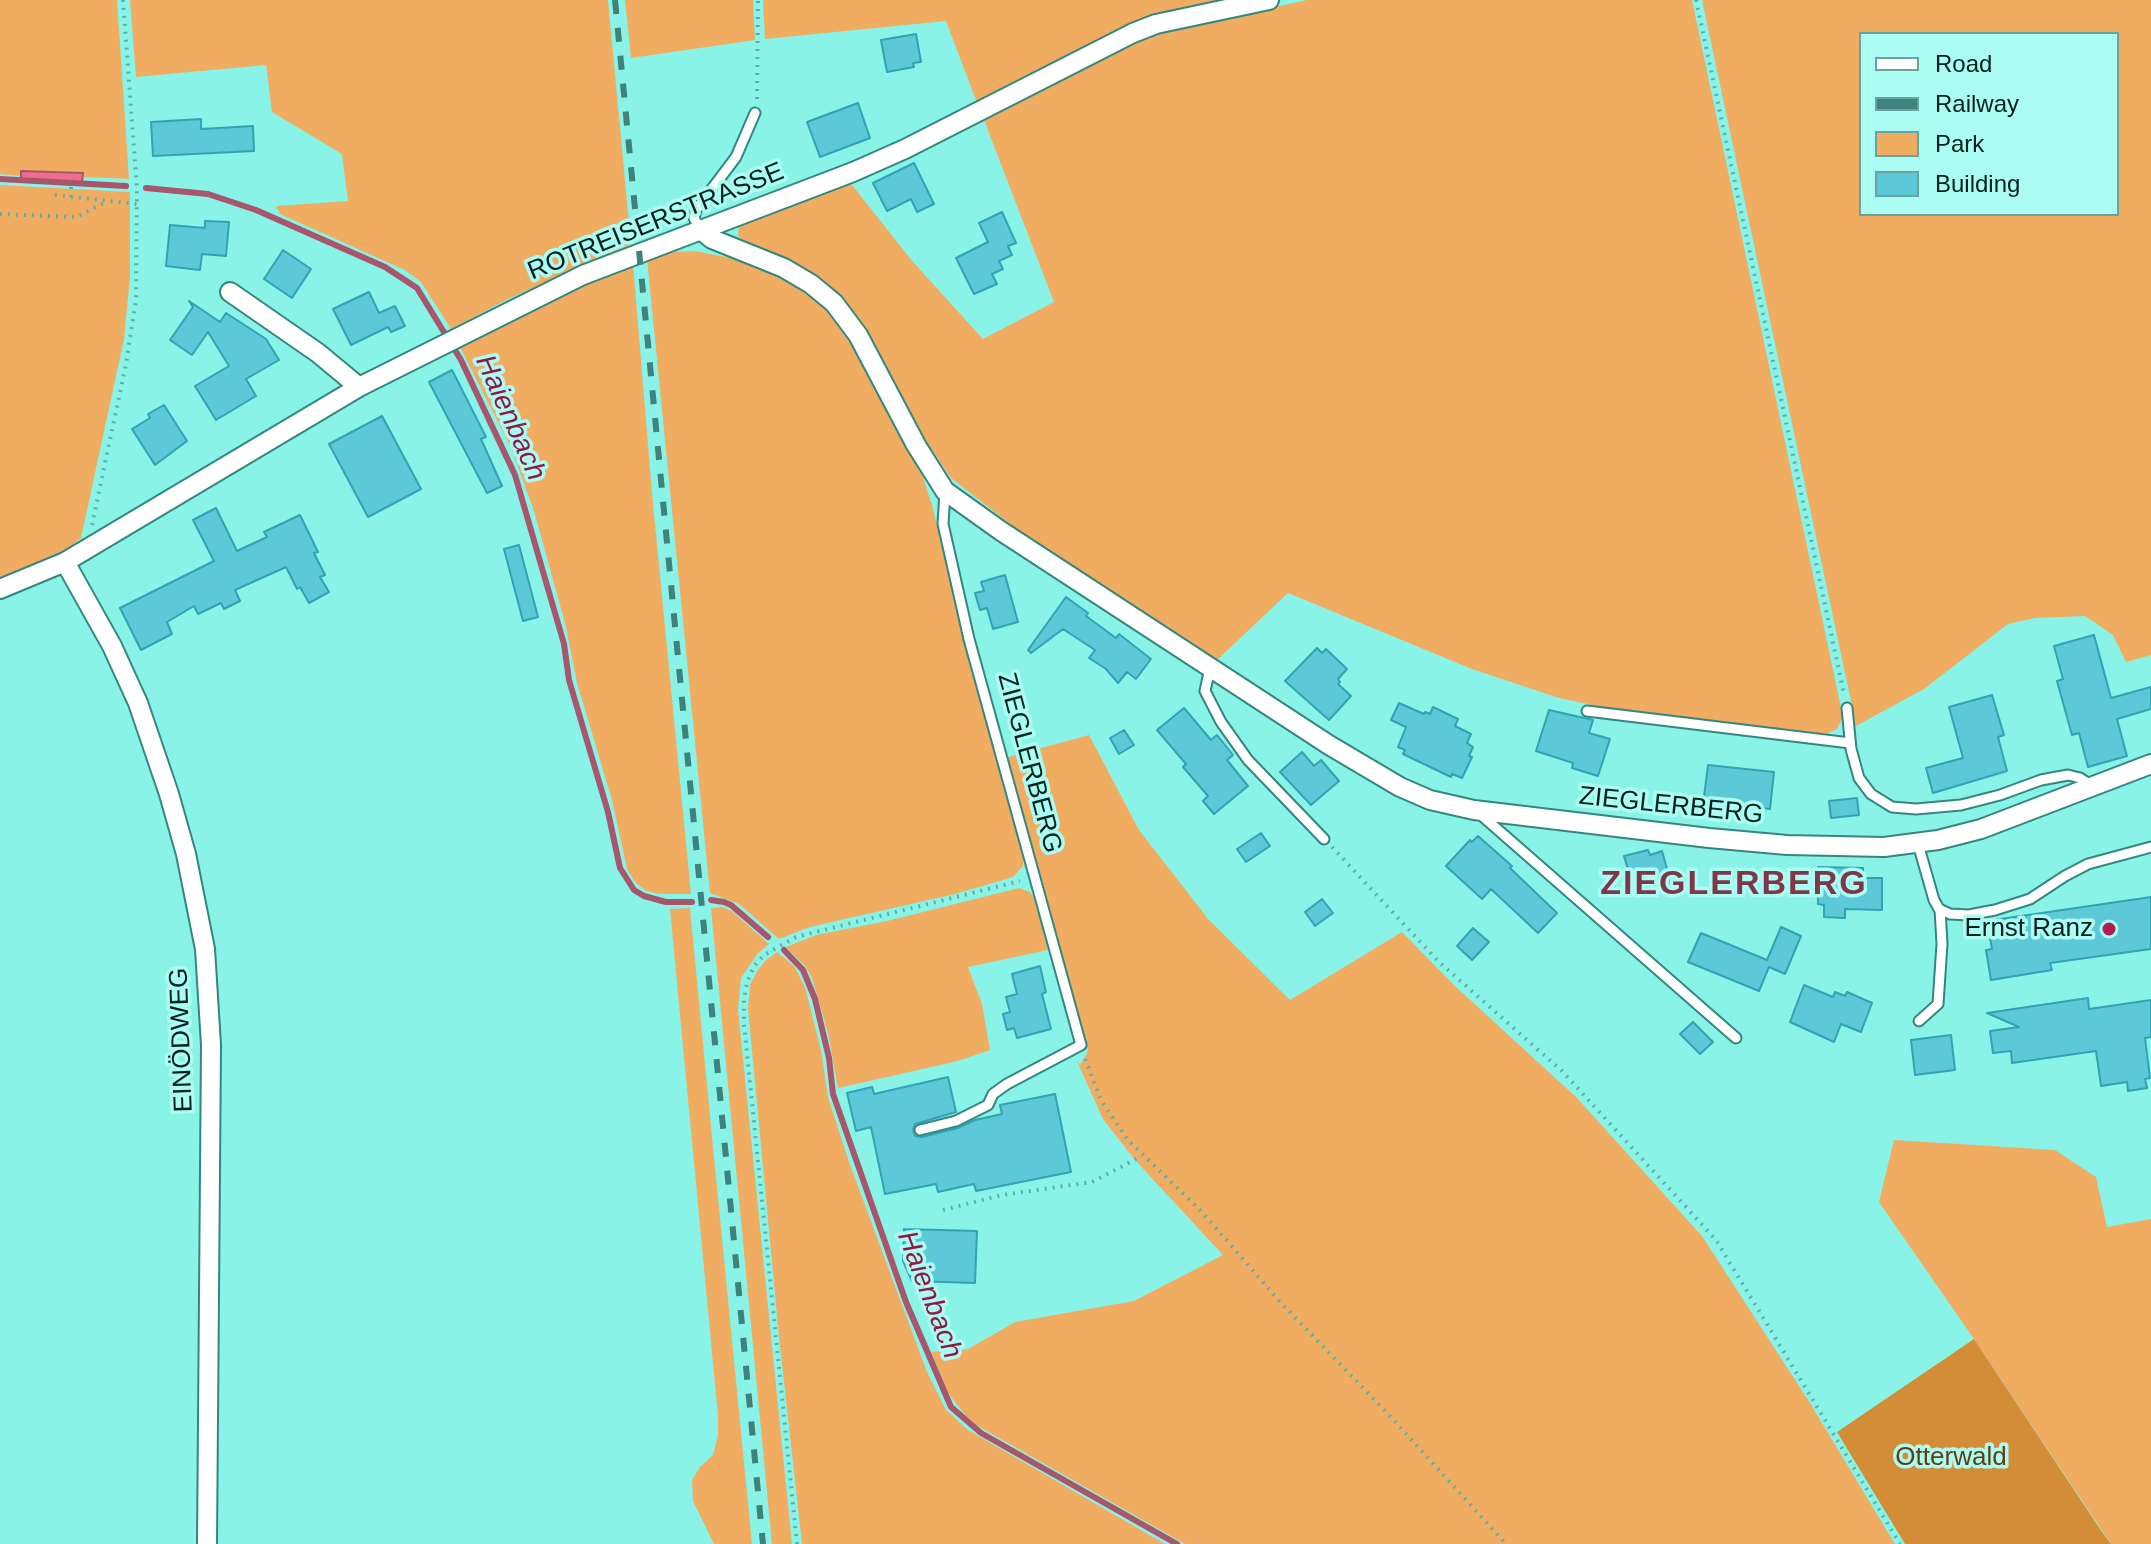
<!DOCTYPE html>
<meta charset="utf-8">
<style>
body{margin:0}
#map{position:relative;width:2151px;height:1544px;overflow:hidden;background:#89f3e8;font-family:Arial,sans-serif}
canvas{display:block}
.legend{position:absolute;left:1859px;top:32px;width:260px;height:184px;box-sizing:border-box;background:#abfcf3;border:2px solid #67a49e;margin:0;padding:10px 14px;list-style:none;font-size:24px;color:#00211e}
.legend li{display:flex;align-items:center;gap:16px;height:40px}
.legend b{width:40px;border:2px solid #67a49e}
</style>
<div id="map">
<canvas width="2151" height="1544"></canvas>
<ul class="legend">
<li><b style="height:10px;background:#fff"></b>Road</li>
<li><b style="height:10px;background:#3f817b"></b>Railway</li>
<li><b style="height:22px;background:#f0ad62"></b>Park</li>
<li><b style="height:22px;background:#5dc8d7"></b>Building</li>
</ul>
</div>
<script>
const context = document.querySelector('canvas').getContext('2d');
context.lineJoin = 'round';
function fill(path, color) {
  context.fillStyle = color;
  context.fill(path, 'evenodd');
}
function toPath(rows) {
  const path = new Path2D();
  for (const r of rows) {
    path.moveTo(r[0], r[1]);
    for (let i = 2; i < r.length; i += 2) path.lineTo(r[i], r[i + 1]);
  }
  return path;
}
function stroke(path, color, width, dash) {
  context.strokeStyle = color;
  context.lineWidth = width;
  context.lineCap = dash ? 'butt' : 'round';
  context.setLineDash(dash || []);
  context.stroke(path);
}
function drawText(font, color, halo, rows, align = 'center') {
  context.font = font + ' Arial,sans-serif';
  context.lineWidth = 7;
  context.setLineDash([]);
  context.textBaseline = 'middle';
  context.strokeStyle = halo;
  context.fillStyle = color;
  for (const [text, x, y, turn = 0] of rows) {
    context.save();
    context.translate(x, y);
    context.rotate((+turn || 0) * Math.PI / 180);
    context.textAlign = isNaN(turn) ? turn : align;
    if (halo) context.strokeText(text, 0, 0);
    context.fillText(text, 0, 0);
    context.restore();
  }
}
const green = toPath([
 [0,0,117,0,129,179,83,177,82,173,22,171,21,176,0,174],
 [130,0,608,0,631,244,510,298,451,329,421,282,405,270,280,214,276,206,348,201,342,154,272,112,266,65,136,77],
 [625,0,753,0,755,40,631,58],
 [763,0,1230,0,1127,25,977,103,946,21,765,39],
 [1307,0,1692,0,1840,703,1842,718,1837,729,1828,733,1804,733,1612,709,1559,698,1472,669,1288,593,1217,660,1014,527,951,478,917,428,872,342,855,314,832,289,802,268,750,246,738,236,739,226,746,221,844,183,852,185,913,262,983,339,1054,302,984,120,1054,82,1160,32],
 [1702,0,2151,0,2151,655,2126,662,2113,635,2085,616,2035,618,2008,624,1924,689,1854,727,1852,706],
 [2117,34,2117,214,1861,214,1861,34],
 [0,185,130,192,130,277,124,339,81,538,67,549,0,580],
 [695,251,736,259,774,273,808,292,825,306,848,334,923,477,932,505,963,636,1023,855,1023,866,1013,877,955,894,810,927,779,939,739,904,710,893,647,259,675,252],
 [633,264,652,493,691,894,658,894,645,890,635,882,627,869,612,800,577,683,566,627,534,511,512,450,460,347,539,306],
 [1089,735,1139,830,1209,920,1290,1000,1402,932,1455,986,1576,1097,1702,1236,1810,1403,1895,1544,1185,1544,978,1426,966,1416,948,1393,931,1352,968,1349,1015,1322,1134,1301,1223,1255,1135,1160,1103,1119,1076,1059,1080,1065,1088,1051,1008,757],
 [1019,888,1030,892,1034,898,1048,950,968,967,982,1004,990,1050,958,1061,838,1088,828,1033,812,978,805,966,786,947,816,935,887,921],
 [722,907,732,911,769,944,758,953,741,978,738,1009,792,1544,772,1544,711,908],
 [690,908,709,1106,752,1544,714,1544,693,1501,692,1480,700,1467,713,1455,718,1435,718,1416,670,909],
 [777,952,794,966,805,987,821,1050,828,1097,849,1162,927,1372,946,1410,968,1430,1165,1544,802,1544,779,1337,748,1008,750,985,757,971,766,960],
 [1894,1140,2055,1150,2096,1177,2107,1227,2151,1219,2151,1544,2111,1544,1974,1339,1879,1202]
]);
const forest = toPath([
 [1974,1339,2102,1532,2111,1544,1905,1544,1837,1432]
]);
const water = toPath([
 [21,171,83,173,82,183,21,181,21,171]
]);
const stream = toPath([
 [0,179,126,186],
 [146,188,208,194,256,210,385,267,417,288,461,360,515,475,564,644,569,680,608,812,620,868,634,890,644,896,666,902,692,902],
 [711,900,724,902,731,905,768,937],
 [784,950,803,970,815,999,829,1058,833,1094,906,1302,951,1407,981,1433,1177,1544]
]);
const building = toPath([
 [916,34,921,62,913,63,914,67,887,72,881,40,916,34],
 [858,103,870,138,820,157,807,122,858,103],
 [201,119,201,129,253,126,254,151,153,156,151,122,201,119],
 [914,163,934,204,917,212,911,199,887,211,873,183,914,163],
 [1002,212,1016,243,1008,246,1012,255,999,261,1003,269,992,274,997,284,974,294,956,258,988,242,979,223,1002,212],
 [205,221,229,222,226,256,202,254,200,270,166,266,170,225,205,228,205,221],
 [283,250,311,269,292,298,264,279,283,250],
 [369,292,379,313,395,306,405,326,391,332,388,327,351,345,333,309,369,292],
 [189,301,220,322,226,313,266,339,279,360,246,379,256,396,216,420,195,386,229,366,208,332,192,355,170,340,193,307,189,301],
 [452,370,486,437,481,439,502,486,487,493,429,382,452,370],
 [164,405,187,441,155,465,132,429,150,418,148,414,164,405],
 [382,416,421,489,368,517,329,444,382,416],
 [216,508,237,551,267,537,264,532,300,515,318,552,314,553,325,575,320,577,329,592,309,603,300,587,297,589,286,567,235,590,240,601,224,609,221,603,198,614,194,606,167,622,172,634,141,650,120,608,214,561,193,520,216,508],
 [519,545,538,617,523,621,504,549,519,545],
 [1005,575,1018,622,993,629,987,608,980,610,975,593,984,591,981,582,1005,575],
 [1066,597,1088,613,1086,616,1116,638,1119,634,1151,659,1136,679,1127,672,1118,683,1106,669,1089,658,1095,650,1063,629,1031,653,1028,650,1066,597],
 [2094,635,2111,698,2151,687,2151,709,2117,719,2127,756,2088,767,2079,733,2072,735,2057,681,2063,679,2054,646,2094,635],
 [1317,648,1322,653,1326,649,1347,669,1338,679,1340,682,1338,684,1351,696,1329,720,1285,681,1317,648],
 [1992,695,2004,735,1998,737,2007,771,1933,793,1926,768,1963,758,1949,707,1992,695],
 [1399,703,1424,714,1425,712,1430,714,1433,707,1458,719,1455,726,1471,734,1467,743,1473,747,1469,756,1472,757,1462,778,1452,774,1451,777,1403,754,1405,750,1398,747,1406,727,1391,720,1399,703],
 [1184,708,1211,740,1217,735,1233,755,1227,760,1248,786,1214,814,1203,801,1208,796,1183,767,1186,764,1157,730,1184,708],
 [1549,710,1593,720,1589,733,1610,739,1598,776,1572,768,1573,763,1536,751,1549,710],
 [1124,730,1134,745,1119,754,1110,738,1124,730],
 [1302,752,1314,766,1321,760,1339,781,1311,805,1280,772,1302,752],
 [1708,765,1774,772,1770,809,1730,804,1729,808,1703,805,1708,765],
 [1857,798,1859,815,1831,818,1829,801,1857,798],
 [1261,833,1270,846,1246,862,1237,849,1261,833],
 [1478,836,1512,866,1510,868,1557,913,1538,933,1491,889,1482,899,1446,866,1470,840,1472,842,1478,836],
 [1648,850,1650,855,1662,851,1671,883,1635,893,1624,856,1648,850],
 [1818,867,1863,868,1863,878,1882,878,1882,910,1845,909,1845,918,1824,917,1824,905,1818,904,1818,867],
 [2151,897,2151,949,2050,963,2052,970,1991,980,1986,950,1992,949,1987,921,2151,897],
 [1322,899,1333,913,1315,926,1305,912,1322,899],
 [1781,927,1801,936,1785,974,1769,967,1759,991,1688,962,1701,933,1767,960,1781,927],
 [1473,928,1489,942,1472,960,1457,946,1473,928],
 [1040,966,1046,992,1042,994,1051,1029,1017,1038,1014,1028,1007,1030,1003,1014,1010,1012,1006,997,1017,994,1012,974,1040,966],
 [1804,985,1833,997,1835,992,1845,996,1847,992,1872,1003,1861,1032,1841,1024,1834,1042,1790,1022,1804,985],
 [2088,998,2089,1009,2151,1000,2151,1037,2145,1038,2150,1078,2145,1079,2147,1088,2128,1091,2127,1082,2101,1086,2096,1051,2012,1063,2011,1051,1993,1053,1990,1031,2019,1027,1987,1013,2088,998],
 [1693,1022,1713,1042,1700,1054,1680,1034,1693,1022],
 [1951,1035,1955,1070,1915,1075,1911,1040,1951,1035],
 [948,1077,956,1112,915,1124,913,1129,915,1136,922,1137,958,1128,975,1120,1002,1114,1000,1105,1055,1094,1071,1172,976,1191,974,1184,938,1192,936,1184,885,1194,871,1127,856,1131,847,1093,872,1087,874,1094,948,1077],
 [904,1229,977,1231,975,1283,912,1281,903,1261,904,1229]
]);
const path = toPath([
 [1696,0,1844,694],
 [757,99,758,0],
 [55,195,137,204],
 [71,197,71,183],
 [0,214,76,217,108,201],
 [92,525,126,364,136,300,137,189,123,0],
 [1332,847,1438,961,1562,1071,1716,1240,1900,1544],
 [1085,1059,1101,1100,1127,1139,1202,1212,1281,1303,1390,1416,1506,1544],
 [943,1210,1002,1195,1092,1182,1142,1156],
 [797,1544,744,1024,744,1000,747,982,754,966,764,955,796,937,1020,881]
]);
const service = toPath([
 [700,229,694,218,696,210,736,157,755,113],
 [1210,668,1205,691,1221,722,1248,760,1324,839],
 [1847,708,1851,749,1859,778,1871,794,1892,807,1916,809,1961,805,2000,795,2041,780,2068,775,2080,778,2092,786],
 [1587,711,1850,743],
 [1480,814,1736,1038],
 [1918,844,1934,900,1939,909,1950,914,1969,915,1995,910,2030,899,2065,876,2088,864,2151,847],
 [1919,1021,1938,1004,1942,944,1940,909],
 [920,1130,956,1121,988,1105,993,1094,1007,1084,1081,1045,969,639,943,524,945,492]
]);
const minor = toPath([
 [700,229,712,239,784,268,811,284,834,303,858,335,916,445,945,491,1001,531,1329,745,1400,787,1430,800,1474,810,1709,838,1787,845,1884,847,1938,840,1981,829,2151,764],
 [230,292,318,353,359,387],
 [65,562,112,646,138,703,169,794,186,854,205,949,211,1045,207,1544],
 [0,589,65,562,359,387,583,275,853,172,905,149,1133,33,1156,24,1269,0]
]);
const rail = toPath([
 [615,0,763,1544]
]);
const markers = [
 [2109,929,8,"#af1e50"]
];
const streetNames = [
 ["ROTREISERSTRASSE",656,222,-22],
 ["ZIEGLERBERG",1029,763,75],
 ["ZIEGLERBERG",1671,806,6],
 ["EINÖDWEG",182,1040,-92]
];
const poiNames = [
 ["Ernst Ranz",2093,929]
];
const parkNames = [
 ["Otterwald",1951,1458]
];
const waterNames = [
 ["Haienbach",510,418,66],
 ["Haienbach",929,1295,69]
];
const districtNames = [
 ["ZIEGLERBERG",1734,885]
];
fill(green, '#f0ad62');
fill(forest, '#d48d37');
fill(water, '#f06d8d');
stroke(water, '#a8566c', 2);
stroke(stream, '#a8566c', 6);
fill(building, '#5dc8d7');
stroke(building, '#31a3b2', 2);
stroke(service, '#34877f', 13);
stroke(minor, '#34877f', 22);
stroke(path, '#5db0a8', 4, [2, 6]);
stroke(service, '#fff', 9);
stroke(minor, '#fff', 18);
stroke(rail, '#3f817b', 6, [14, 14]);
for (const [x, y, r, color] of markers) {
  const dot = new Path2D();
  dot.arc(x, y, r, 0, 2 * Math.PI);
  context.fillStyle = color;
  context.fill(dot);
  stroke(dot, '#abfcf3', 3);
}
drawText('26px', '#00211e', '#abfcf3', streetNames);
drawText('26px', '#00211e', '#abfcf3', poiNames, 'right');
drawText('26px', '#623d0f', '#abfcf3', parkNames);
drawText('italic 28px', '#901841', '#abfcf3', waterNames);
context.letterSpacing = '2px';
drawText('bold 34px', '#7e3748', '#abfcf3', districtNames);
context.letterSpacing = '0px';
</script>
